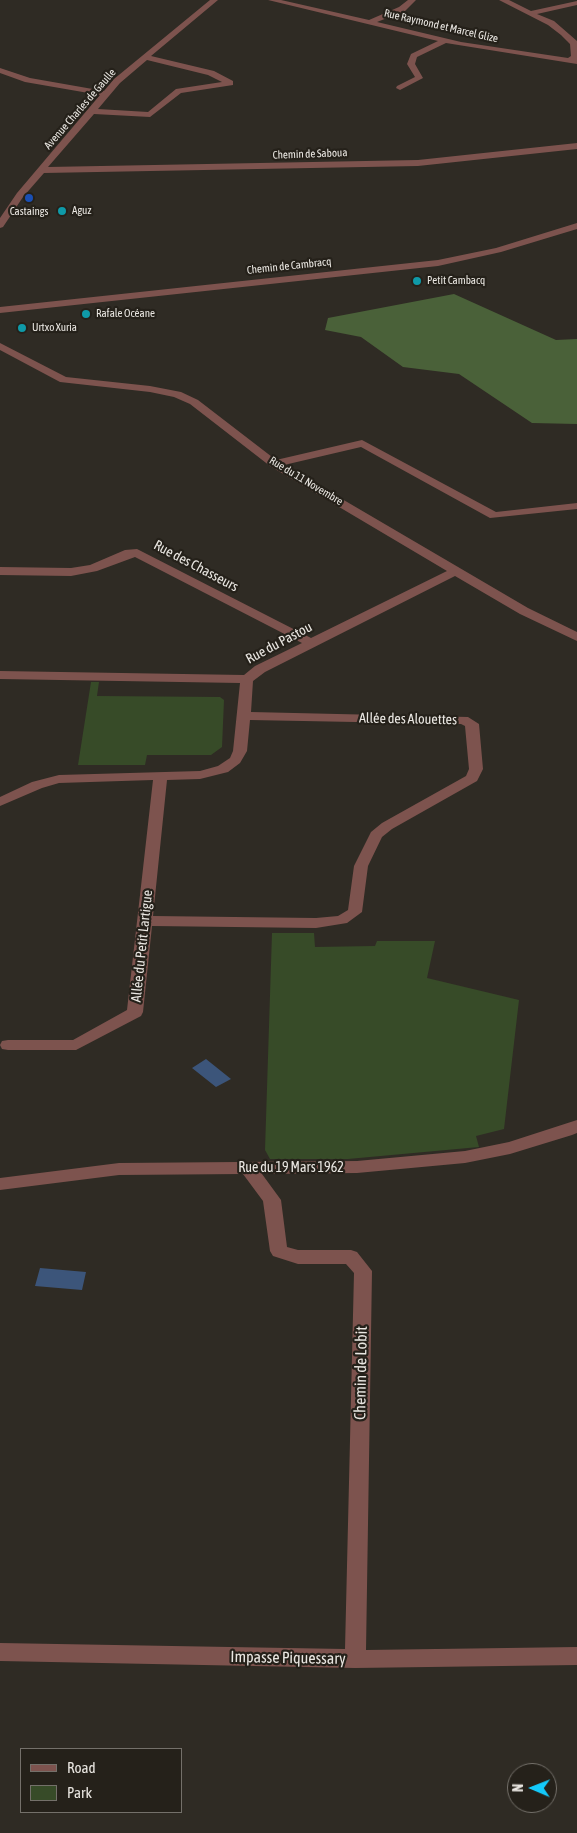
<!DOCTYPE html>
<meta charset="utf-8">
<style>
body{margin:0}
#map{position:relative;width:577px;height:1833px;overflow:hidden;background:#2f2b24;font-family:"Asap Condensed",sans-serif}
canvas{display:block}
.legend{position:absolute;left:20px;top:1748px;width:162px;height:65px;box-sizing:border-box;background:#25211a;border:1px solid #74706a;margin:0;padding:6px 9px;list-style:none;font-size:15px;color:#eae7e2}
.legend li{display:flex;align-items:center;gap:10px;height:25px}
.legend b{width:25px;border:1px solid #74706a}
.north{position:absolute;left:507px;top:1763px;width:50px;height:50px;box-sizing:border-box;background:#25211a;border:1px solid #74706a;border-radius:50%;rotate:271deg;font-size:14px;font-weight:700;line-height:20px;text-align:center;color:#eae7e2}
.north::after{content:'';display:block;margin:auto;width:18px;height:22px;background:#14cafb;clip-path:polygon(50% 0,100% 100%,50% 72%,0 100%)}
</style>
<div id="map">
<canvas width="577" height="1833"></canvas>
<ul class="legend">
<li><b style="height:6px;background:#7d534e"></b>Road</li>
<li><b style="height:14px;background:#374b28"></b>Park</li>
</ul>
<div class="north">N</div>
</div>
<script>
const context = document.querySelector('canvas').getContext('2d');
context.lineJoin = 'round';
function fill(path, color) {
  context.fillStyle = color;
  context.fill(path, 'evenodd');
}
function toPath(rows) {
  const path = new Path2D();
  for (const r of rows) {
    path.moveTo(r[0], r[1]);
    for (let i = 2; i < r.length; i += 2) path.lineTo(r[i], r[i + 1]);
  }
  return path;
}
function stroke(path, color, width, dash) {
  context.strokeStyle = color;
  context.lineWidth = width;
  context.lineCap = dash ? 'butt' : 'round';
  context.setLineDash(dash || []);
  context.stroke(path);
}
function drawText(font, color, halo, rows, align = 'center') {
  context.font = font + ' "Asap Condensed",sans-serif';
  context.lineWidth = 4.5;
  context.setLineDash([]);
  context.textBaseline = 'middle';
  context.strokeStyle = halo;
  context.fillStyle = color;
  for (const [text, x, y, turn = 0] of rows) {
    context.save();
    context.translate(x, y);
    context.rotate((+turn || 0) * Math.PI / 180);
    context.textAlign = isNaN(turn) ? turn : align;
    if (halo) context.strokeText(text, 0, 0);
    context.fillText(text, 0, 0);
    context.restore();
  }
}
const green = toPath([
 [91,682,99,682,97,696,220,697,224,700,222,747,211,755,147,755,145,765,78,765],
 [272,933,314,933,315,947,375,946,377,941,435,941,427,978,519,1000,504,1129,476,1136,479,1147,348,1159,270,1159,265,1150]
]);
const forest = toPath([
 [454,294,556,340,577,339,577,424,532,423,459,374,403,367,361,337,325,330,328,318]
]);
const water = toPath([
 [206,1059,231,1079,216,1087,192,1068],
 [40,1268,86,1272,82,1290,35,1286]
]);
const minor = toPath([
 [210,0,218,0,151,56,214,71,233,81,233,85,181,93,150,117,94,114,48,167,418,160,577,143,577,149,418,166,44,173,23,197,3,227,0,228,0,218,17,193,100,95,25,82,0,73,0,68,30,78,104,91,114,79,210,0],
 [147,60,208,75,222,82,176,89,148,112,98,109,120,83,147,60],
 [268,0,281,0,369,20,399,7,408,0,416,0,405,11,377,22,461,42,568,58,571,56,570,44,561,35,548,25,499,0,509,0,531,11,577,1,577,5,537,14,554,21,577,41,577,64,446,43,417,57,415,64,423,78,400,90,396,88,397,86,415,77,407,64,411,54,438,41,268,0],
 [577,223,577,229,501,252,438,266,0,313,0,307,438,260,496,248,577,223],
 [0,343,66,377,150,386,181,392,198,400,276,460,362,440,496,512,577,503,577,509,490,518,361,447,284,465,528,608,577,632,577,641,520,614,455,576,265,672,253,681,251,712,468,717,479,724,483,769,477,781,392,829,382,837,368,866,362,912,347,923,316,928,152,926,143,1012,141,1016,76,1050,8,1050,2,1049,0,1045,2,1041,8,1040,73,1040,127,1010,153,780,59,783,42,788,0,806,0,797,32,782,59,775,200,771,218,766,230,758,233,751,240,683,0,679,0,671,244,675,255,666,302,643,135,557,97,571,71,576,0,575,0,567,71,568,90,565,125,550,137,549,311,638,447,571,270,466,190,404,174,397,150,392,60,382,0,350,0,343],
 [250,720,461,724,465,726,469,769,466,776,382,823,371,832,354,866,348,910,338,916,316,918,153,916,167,780,200,779,228,772,240,763,247,751,250,720],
 [577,1120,577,1133,572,1135,510,1154,465,1163,357,1173,262,1174,281,1200,287,1247,298,1250,351,1250,357,1252,372,1271,366,1650,577,1647,577,1665,355,1668,0,1661,0,1643,345,1649,354,1273,346,1264,298,1264,273,1256,270,1251,263,1201,243,1174,119,1175,0,1190,0,1178,119,1163,357,1161,465,1151,509,1142,577,1120]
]);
const markers = [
 [29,198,5,"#1a4fb4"],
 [62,211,5,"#0f9aa8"],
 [417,281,5,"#0f9aa8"],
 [86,314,5,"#0f9aa8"],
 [22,328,5,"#0f9aa8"]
];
const farStreetnames = [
 ["Rue Raymond et Marcel Glize",441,26,13],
 ["Avenue Charles de Gaulle",80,109,-49],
 ["Chemin de Saboua",310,154,-2],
 ["Chemin de Cambracq",289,266,-6],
 ["Rue du 11 Novembre",306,481,31]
];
const farPoinames = [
 ["Aguz",72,211],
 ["Castaings",29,212,"center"],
 ["Petit Cambacq",427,281],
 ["Rafale Océane",96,314],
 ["Urtxo Xuria",32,328]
];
const streetNames = [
 ["Rue des Chasseurs",196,566,28],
 ["Rue du Pastou",279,643,-28],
 ["Allée des Alouettes",408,719,1],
 ["Allée du Petit Lartigue",142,946,-84],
 ["Rue du 19 Mars 1962",291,1168]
];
const nearStreetnames = [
 ["Chemin de Lobit",361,1373,-89],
 ["Impasse Piquessary",288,1658,1]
];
fill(green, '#374b28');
fill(forest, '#4a6139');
fill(water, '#3c557a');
fill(minor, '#7d534e');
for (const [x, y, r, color] of markers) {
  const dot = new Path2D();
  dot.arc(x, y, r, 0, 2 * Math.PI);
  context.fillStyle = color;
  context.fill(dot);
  stroke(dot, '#25211a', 2);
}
drawText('11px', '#eae7e2', '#25211a', farStreetnames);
drawText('11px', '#eae7e2', '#25211a', farPoinames, 'left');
drawText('14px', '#eae7e2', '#25211a', streetNames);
drawText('16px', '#eae7e2', '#25211a', nearStreetnames);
</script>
